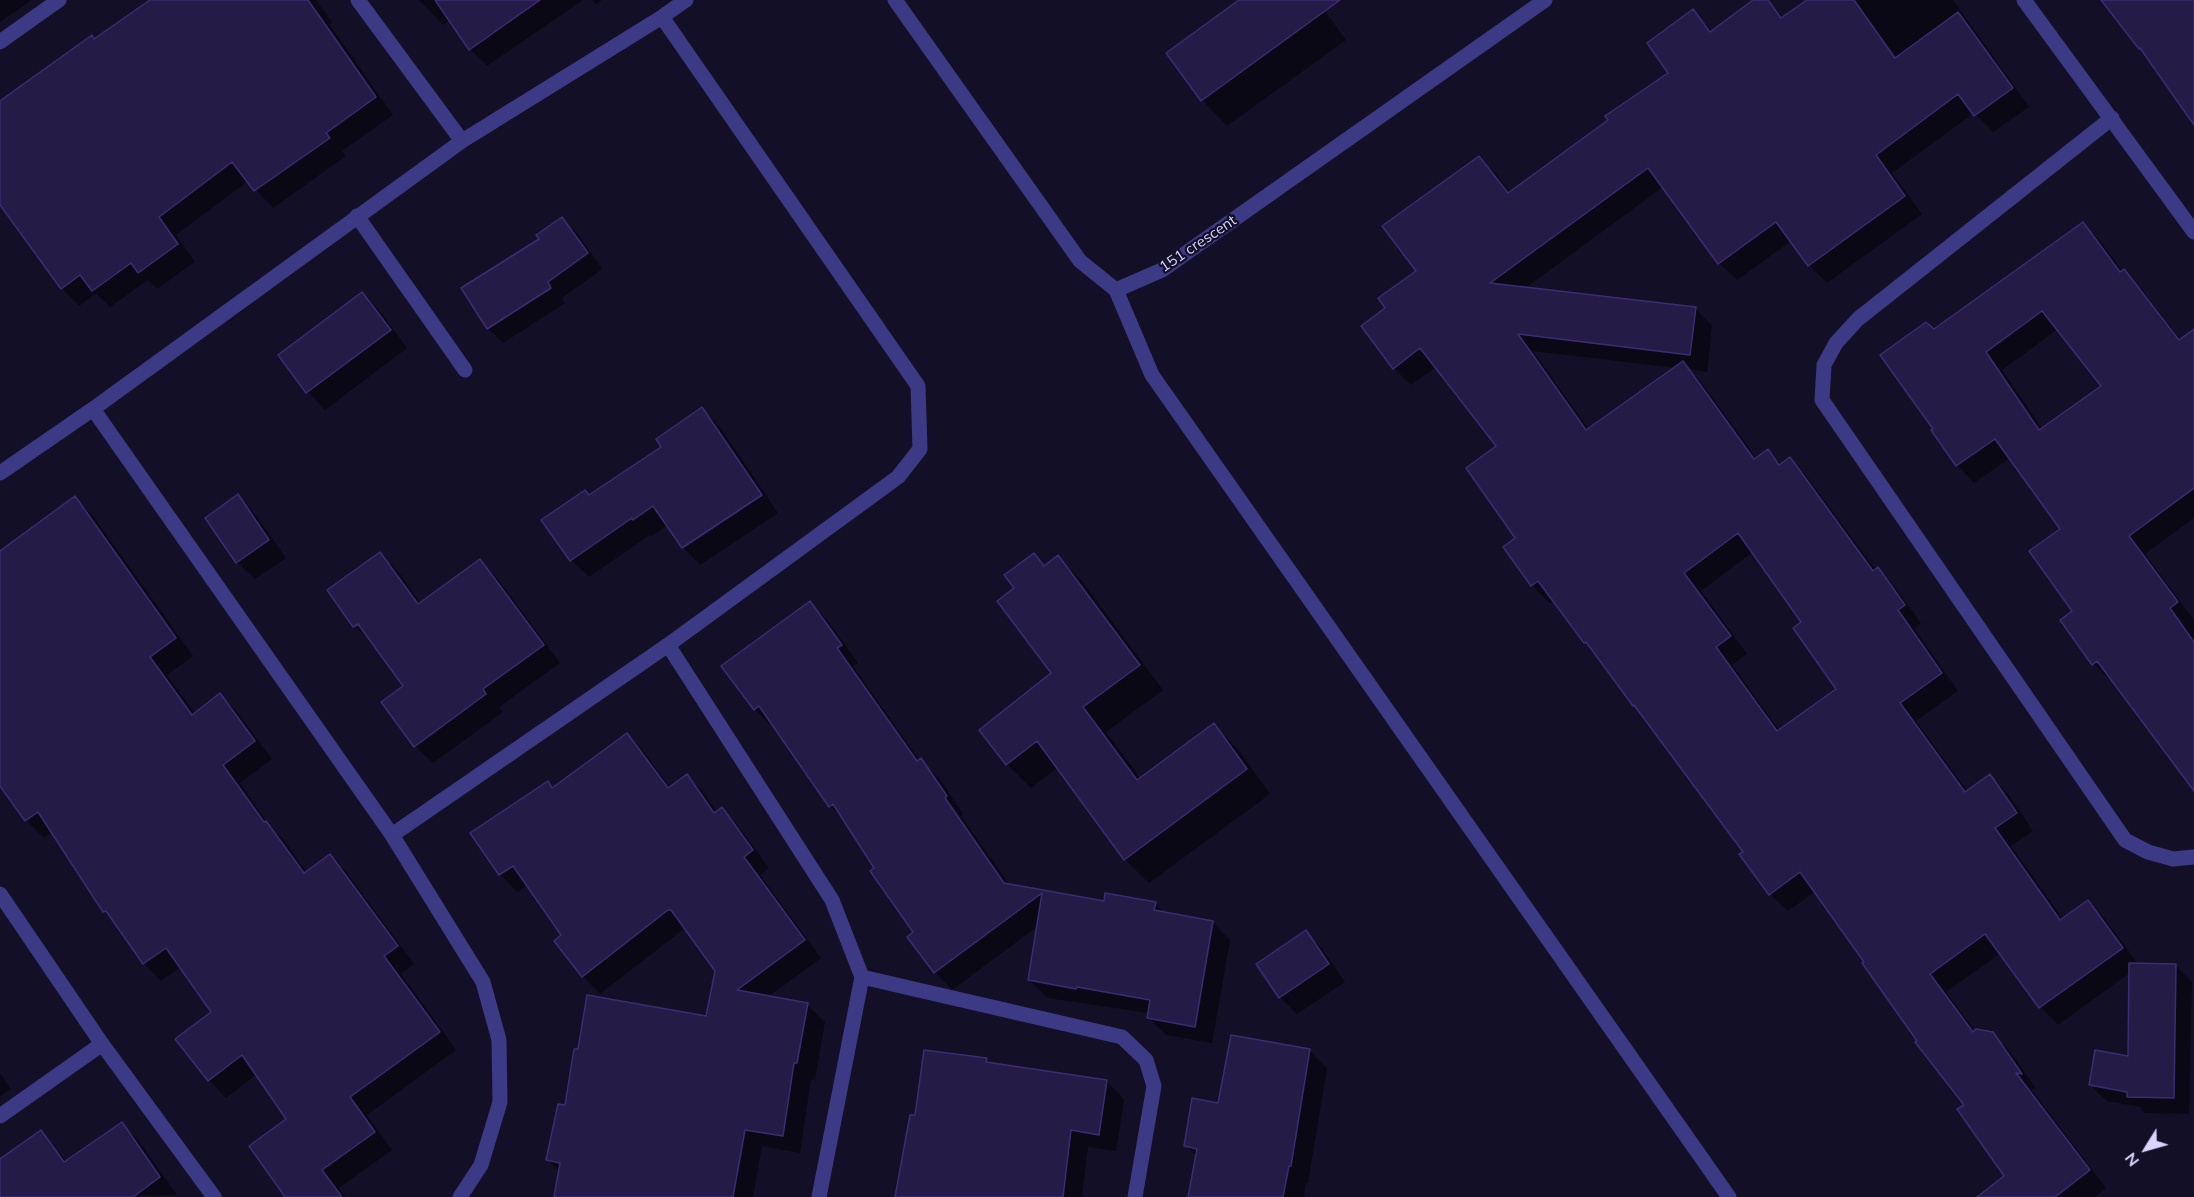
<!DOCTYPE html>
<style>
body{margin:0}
#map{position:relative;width:2194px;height:1197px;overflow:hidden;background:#130f26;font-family:Mulish,sans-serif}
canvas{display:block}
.north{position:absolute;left:2116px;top:1119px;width:60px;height:60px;-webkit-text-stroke:4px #130f26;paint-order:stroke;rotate:233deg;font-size:16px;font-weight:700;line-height:24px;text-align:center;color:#d9d4ff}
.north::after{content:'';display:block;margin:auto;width:21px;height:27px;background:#d9d4ff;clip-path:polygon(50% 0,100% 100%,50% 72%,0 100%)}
</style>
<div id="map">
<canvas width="2194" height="1197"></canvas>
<div class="north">N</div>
</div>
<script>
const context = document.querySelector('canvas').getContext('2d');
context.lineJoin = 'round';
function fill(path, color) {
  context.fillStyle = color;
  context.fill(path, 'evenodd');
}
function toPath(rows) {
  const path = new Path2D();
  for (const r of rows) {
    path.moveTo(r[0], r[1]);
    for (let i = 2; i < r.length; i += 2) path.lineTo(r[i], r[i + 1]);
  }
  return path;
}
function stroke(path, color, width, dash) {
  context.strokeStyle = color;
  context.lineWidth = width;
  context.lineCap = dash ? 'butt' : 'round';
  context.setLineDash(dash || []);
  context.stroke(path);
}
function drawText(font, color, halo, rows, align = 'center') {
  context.font = font + ' Mulish,sans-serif';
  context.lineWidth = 4.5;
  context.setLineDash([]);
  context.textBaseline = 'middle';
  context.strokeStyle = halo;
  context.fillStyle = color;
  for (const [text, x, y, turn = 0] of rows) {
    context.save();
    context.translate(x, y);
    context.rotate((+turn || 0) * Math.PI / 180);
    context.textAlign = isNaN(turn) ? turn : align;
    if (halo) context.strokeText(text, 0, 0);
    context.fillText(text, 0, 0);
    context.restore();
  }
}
const shadow = toPath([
 [0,0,32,0,0,22],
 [153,0,316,0,332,22,329,24,393,115,342,151,346,156,273,208,248,181,176,235,195,262,157,289,148,280,110,307,96,293,79,306,62,288,0,205,0,103],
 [419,0,583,0,487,66,470,49,450,20,443,25],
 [592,0,602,0,596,4],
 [1241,0,1317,0,1346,40,1227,126,1202,100,1168,53],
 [1755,0,1767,0,1784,18,1809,0,1953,0,2029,107,1993,132,1974,113,1892,173,1922,214,1827,283,1809,265,1791,241,1737,280,1719,263,1663,187,1524,289,1695,308,1712,326,1707,372,1689,369,1700,381,1757,459,1767,451,1782,465,1790,459,1807,477,1876,570,1878,569,1895,587,1921,623,1914,628,1958,691,1916,721,1968,792,1990,776,2008,794,2033,831,2011,846,2063,919,2087,902,2105,919,2138,964,2175,965,2192,982,2189,1114,2145,1113,2140,1107,2107,1101,2090,1085,2129,1058,2131,972,2058,1025,2041,1007,2001,953,1946,992,1976,1032,1992,1033,2010,1051,2037,1090,2031,1089,2106,1188,2095,1197,2004,1197,2006,1176,1966,1105,1919,1041,1816,891,1788,911,1770,894,1745,852,1596,654,1585,642,1554,600,1550,603,1533,586,1505,547,1517,538,1499,447,1436,367,1411,385,1394,368,1388,308,1418,271,1479,158,1497,175,1510,193,1670,73,1693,11,1713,32],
 [1533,351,1676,368,1589,430],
 [1753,552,1803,623,1838,689,1780,731,1732,665,1747,654,1701,591],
 [562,219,577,233,602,269,562,298,565,303,503,343,488,328],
 [2083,224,2100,241,2123,272,2141,289,2181,340,2194,337,2194,518,2145,554,2194,620,2194,789,2113,680,2111,681,2094,664,2062,620,2074,611,2062,529,2010,458,1974,483,1957,465,1934,431,1934,331],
 [2058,329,2103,386,2043,430,2002,370],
 [362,294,380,311,407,348,325,410,308,392,280,356],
 [702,409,720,427,778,513,700,565,683,547,667,526,652,536,650,535,589,577,571,560,590,497,663,447],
 [238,496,255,514,286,558,255,579,237,562],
 [75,498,93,516,193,656,167,675,195,714,220,695,238,713,272,759,240,783,270,827,284,840,307,873,330,856,347,873,414,964,401,974,456,1050,367,1115,392,1150,339,1188,345,1197,287,1197,288,1119,257,1074,226,1098,209,1080,214,1012,181,967,161,981,144,963,116,922,105,911,52,832,44,838,26,820,0,783,0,552],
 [380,554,398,571,421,604,480,561,497,578,560,663,499,707,503,712,433,763,415,746,405,686,372,643,355,626],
 [1034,555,1046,567,1058,557,1082,581,1163,690,1106,732,1141,779,1214,725,1238,749,1270,794,1149,883,1125,859,1057,768,1031,788,1007,764,1053,674,1016,588],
 [810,603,827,620,858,663,853,666,920,761,939,778,963,814,961,816,1010,885,1105,902,1155,903,1165,914,1212,922,1230,940,1212,1043,1166,1035,1149,1018,1149,1013,1047,998,1029,980,1038,926,952,990,935,972,915,933,845,821,830,806,774,725,772,727,755,709],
 [627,735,644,752,670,788,687,776,705,794,717,812,722,809,739,827,769,868,760,875,821,958,768,997,807,1005,825,1022,815,1080,811,1079,800,1153,762,1146,753,1197,556,1197,560,1172,548,1160,708,1018,716,970,685,928,600,994,583,976,556,942,563,936,528,885,517,892,500,874,472,834,547,783,553,789],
 [1306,932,1323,950,1345,982,1297,1014,1280,997],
 [1310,1051,1327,1068,1308,1183,1306,1183,1304,1197,1190,1197,1197,1157,1186,1146,1219,1104],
 [986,1059,991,1064,1106,1081,1124,1099,1116,1151,1088,1147,1082,1197,896,1197,916,1117],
 [0,1073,11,1089,0,1096],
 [122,1124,139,1141,177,1195,0,1197,0,1162,40,1132,67,1162]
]);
const building = toPath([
 [150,0,308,0,376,97,326,133,330,138,254,191,232,162,159,217,178,244,138,273,131,263,92,291,80,275,61,289,0,205,0,101,92,35,94,39,150,0],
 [435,0,540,0,469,50,435,0],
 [1239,0,1340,0,1201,101,1166,53,1239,0],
 [1753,0,1768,0,1781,18,1807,0,1854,0,1895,58,1958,12,2013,88,1974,116,1958,94,1876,155,1905,196,1808,266,1776,222,1718,264,1648,168,1490,283,1696,307,1690,355,1518,334,1586,430,1683,361,1754,459,1768,449,1779,465,1790,457,1873,571,1878,567,1905,605,1898,610,1942,673,1900,703,1965,792,1990,774,2017,813,1995,828,2060,920,2088,900,2123,948,2039,1008,1985,934,1930,974,1973,1032,1976,1029,1993,1032,2022,1074,2016,1073,2090,1170,2055,1197,1977,1197,2004,1176,1957,1109,1964,1105,1915,1042,1917,1041,1862,963,1864,962,1800,872,1769,895,1739,854,1743,852,1634,705,1633,706,1586,642,1584,643,1538,581,1531,586,1503,547,1515,538,1466,468,1496,446,1420,348,1393,369,1361,326,1385,308,1378,298,1416,271,1382,226,1479,156,1508,193,1608,120,1605,116,1668,73,1647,43,1693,9,1710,32,1753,0],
 [1738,533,1801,622,1793,628,1836,689,1777,731,1716,647,1731,636,1684,573,1738,533],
 [2101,0,2194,0,2194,125,2140,48,2139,49,2101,0],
 [562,217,588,253,548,282,551,288,487,329,461,288,539,239,536,235,562,217],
 [2083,222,2120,272,2124,269,2179,340,2194,329,2194,488,2129,536,2178,602,2170,608,2194,642,2194,791,2097,661,2092,665,2060,620,2072,611,2029,551,2060,529,1995,439,1956,466,1931,430,1933,429,1880,355,1926,322,1934,329,2083,222],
 [2042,311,2101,386,2039,430,1986,352,2042,311],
 [362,292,391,330,306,393,278,355,362,292],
 [702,407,762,495,682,548,653,506,633,520,632,518,570,561,541,520,585,490,589,495,661,447,656,439,702,407],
 [238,494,269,540,236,563,205,518,238,494],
 [75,496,176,638,150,657,192,715,220,693,255,741,223,765,264,822,266,821,304,873,330,854,398,946,384,956,440,1032,350,1097,375,1132,322,1170,342,1197,285,1197,249,1146,286,1119,242,1055,208,1081,175,1039,211,1012,166,948,143,964,106,911,103,912,38,812,25,821,0,786,0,551,75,496],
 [380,552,418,604,480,559,544,645,483,689,486,694,414,747,381,702,403,686,358,624,353,627,327,590,380,552],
 [1034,553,1044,566,1058,555,1140,665,1083,707,1137,780,1214,723,1247,769,1124,860,1037,741,1006,765,979,730,1051,673,997,601,1014,588,1004,575,1034,553],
 [810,601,842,645,837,648,917,761,921,758,947,796,945,798,1004,883,1104,901,1105,893,1156,902,1154,910,1213,921,1195,1027,1147,1018,1150,1000,1077,987,1076,989,1028,980,1042,893,934,973,907,937,913,932,870,871,874,868,833,804,829,807,759,706,754,710,721,666,810,601],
 [627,733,668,788,687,774,714,813,722,807,753,850,744,857,805,940,737,990,808,1003,797,1063,794,1063,783,1136,745,1130,733,1197,554,1197,560,1163,546,1160,558,1104,565,1105,574,1049,578,1049,587,995,706,1016,715,971,671,910,668,910,582,977,554,941,561,935,513,866,499,875,470,833,548,781,552,788,627,733],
 [1306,930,1329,964,1279,998,1256,964,1306,930],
 [2129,963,2176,964,2174,1098,2127,1097,2127,1092,2089,1085,2095,1050,2128,1056,2129,963],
 [1231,1035,1310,1049,1291,1166,1289,1166,1283,1197,1188,1197,1197,1149,1184,1146,1192,1098,1218,1103,1231,1035],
 [924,1050,987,1058,986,1062,1107,1080,1099,1135,1071,1130,1063,1197,895,1197,910,1115,915,1115,924,1050],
 [122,1122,160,1177,133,1197,0,1197,0,1159,41,1130,64,1162,122,1122]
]);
const service = toPath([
 [357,216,465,370]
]);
const minor = toPath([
 [358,0,462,141],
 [895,0,1080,261,1116,290,1152,375,1729,1197],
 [2024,0,2194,232],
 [662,17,918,386,920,449,898,477,668,645],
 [0,42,59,0],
 [2112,118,1858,319,1836,343,1824,365,1822,400,2125,840,2148,852,2173,859,2194,857],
 [1116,290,1162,270,1545,0],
 [93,409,392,835,483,982,499,1040,500,1102,481,1165,460,1197],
 [0,473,93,409,462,141,662,17,686,0],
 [392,835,668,645,832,900,862,977,819,1197],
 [0,894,102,1044,214,1197],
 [862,977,1122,1037,1146,1060,1154,1086,1135,1197],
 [0,1116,102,1044]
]);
const streetNames = [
 ["151 crescent",1198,244,-34]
];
fill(shadow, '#0007');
fill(building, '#241b47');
stroke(building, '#3b2d73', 1.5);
stroke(service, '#3d3a85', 15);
stroke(minor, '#3d3a85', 15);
drawText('15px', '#d9d4ff', '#130f26', streetNames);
</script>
